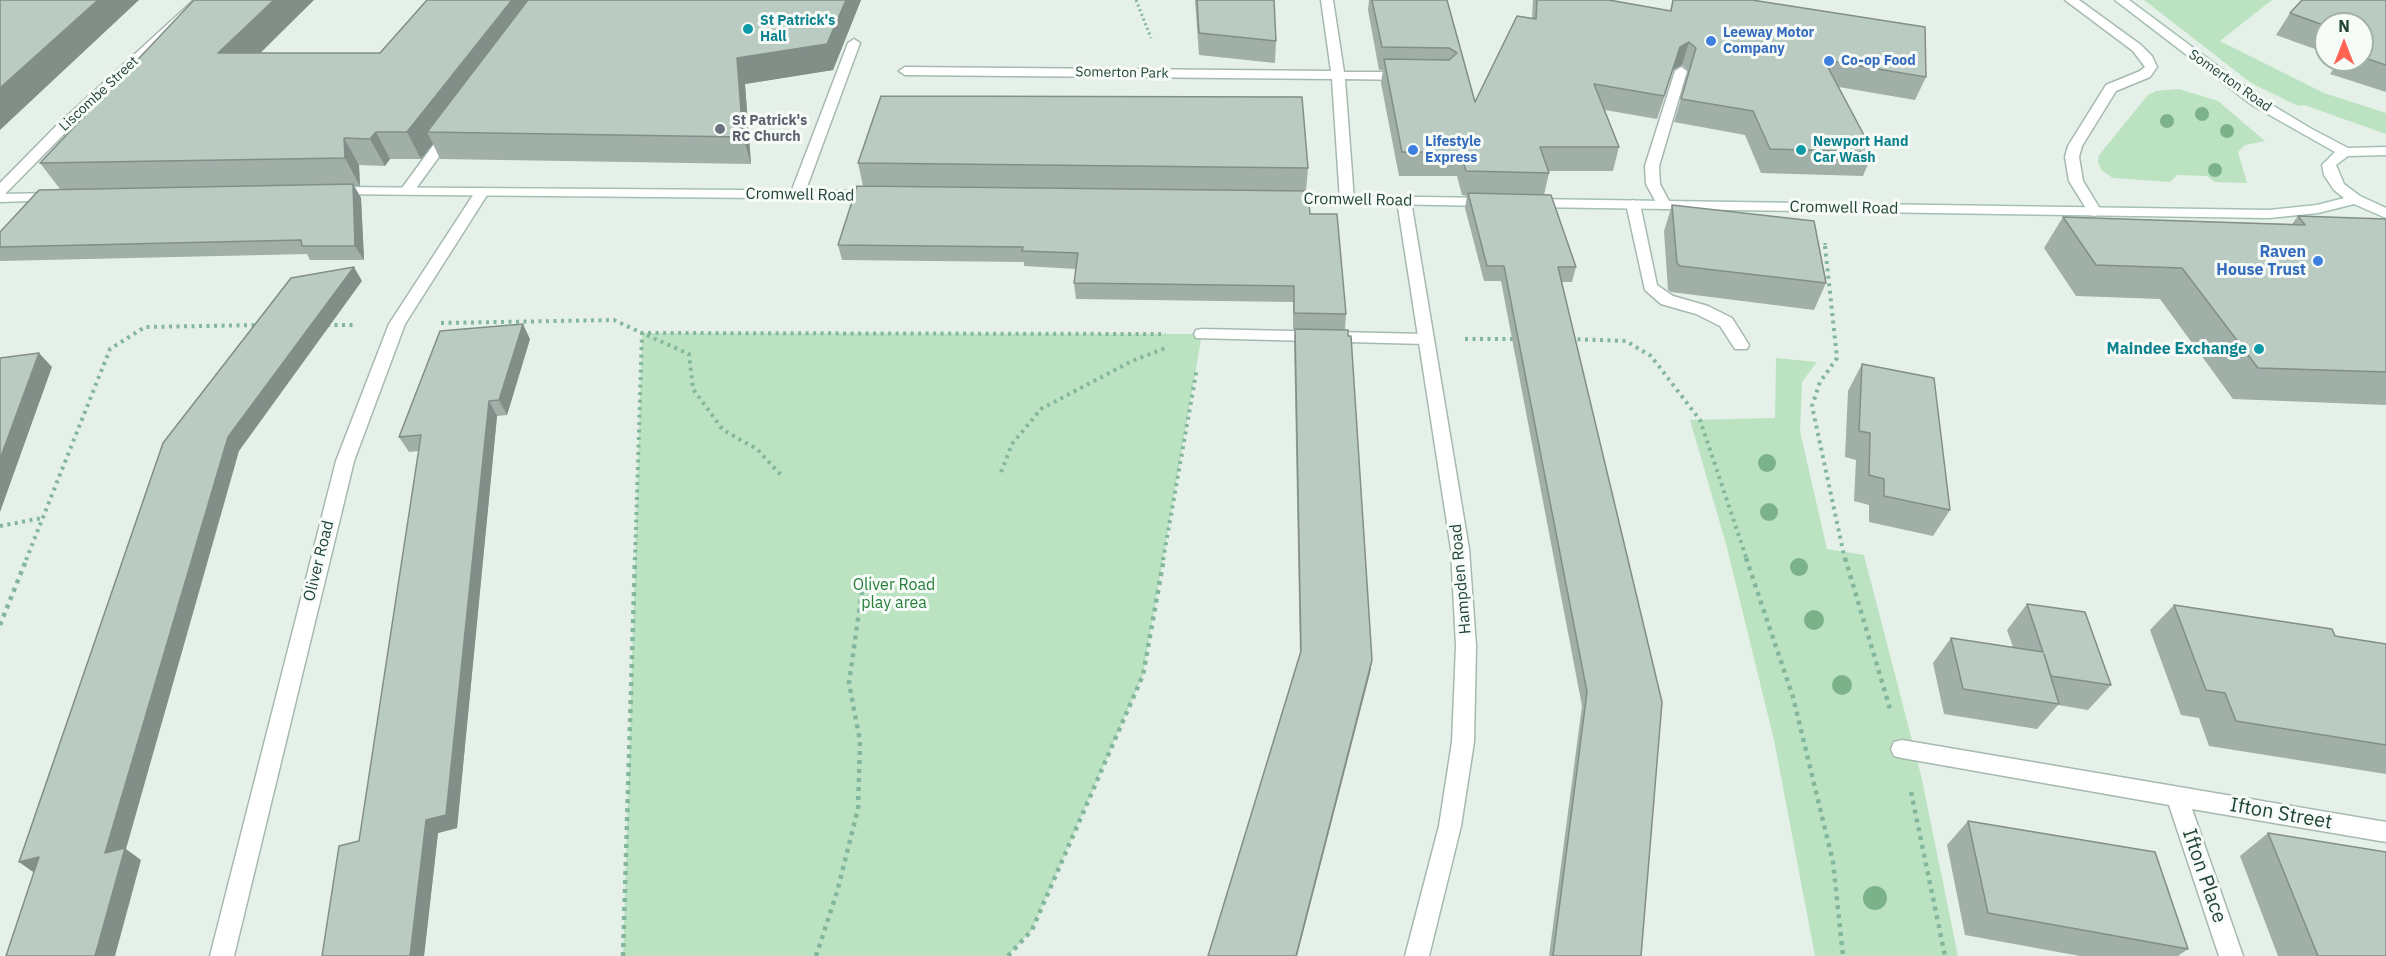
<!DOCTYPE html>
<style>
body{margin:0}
#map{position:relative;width:2386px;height:956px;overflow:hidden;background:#e5f0e9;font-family:"IBM Plex Sans",sans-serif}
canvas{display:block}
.north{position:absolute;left:2314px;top:12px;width:60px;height:60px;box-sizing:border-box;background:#f7fbf8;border:2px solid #a1b2aa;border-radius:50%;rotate:0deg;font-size:16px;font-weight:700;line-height:24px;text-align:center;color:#214436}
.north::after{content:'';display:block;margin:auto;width:21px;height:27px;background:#ff6454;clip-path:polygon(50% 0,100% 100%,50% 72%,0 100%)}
</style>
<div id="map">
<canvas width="2386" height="956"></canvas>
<div class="north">N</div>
</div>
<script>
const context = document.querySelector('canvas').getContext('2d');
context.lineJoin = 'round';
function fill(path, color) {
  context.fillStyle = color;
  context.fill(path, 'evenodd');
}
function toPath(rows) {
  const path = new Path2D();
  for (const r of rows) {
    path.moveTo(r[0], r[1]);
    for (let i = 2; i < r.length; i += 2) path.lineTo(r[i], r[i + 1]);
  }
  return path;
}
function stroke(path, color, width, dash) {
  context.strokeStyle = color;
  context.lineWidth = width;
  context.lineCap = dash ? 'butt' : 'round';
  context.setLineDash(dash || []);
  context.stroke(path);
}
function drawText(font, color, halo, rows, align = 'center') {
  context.font = font + ' "IBM Plex Sans",sans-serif';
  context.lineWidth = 6;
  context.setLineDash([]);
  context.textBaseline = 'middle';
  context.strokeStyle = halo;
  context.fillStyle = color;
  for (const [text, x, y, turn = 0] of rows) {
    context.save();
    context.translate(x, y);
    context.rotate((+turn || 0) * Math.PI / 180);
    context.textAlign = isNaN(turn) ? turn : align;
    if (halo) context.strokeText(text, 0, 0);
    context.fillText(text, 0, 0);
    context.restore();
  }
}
const green = toPath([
 [2144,0,2272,0,2220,41,2324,93,2386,113,2386,134,2304,105,2298,106,2251,83],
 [2179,89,2218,101,2265,141,2245,145,2238,152,2247,183,2215,182,2207,176,2177,175,2170,182,2113,178,2102,171,2098,162,2099,155,2148,95,2156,91],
 [642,333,1202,334,1143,675,1032,930,1008,956,623,956],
 [1776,358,1817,362,1802,382,1800,431,1827,549,1864,555,1921,775,1958,956,1815,956,1774,740,1726,544,1690,420,1775,418]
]);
const pathFar2 = toPath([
 [1136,0,1151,38],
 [1825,243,1825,247]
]);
const pathFar1 = toPath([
 [1825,246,1837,358,1820,382,1812,406,1845,560],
 [441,323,614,320,642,333,1166,334],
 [327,325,356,325],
 [1465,339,1514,339],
 [1570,339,1626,341,1651,356,1700,420,1747,560],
 [1001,472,1012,444,1041,409,1132,361,1168,347],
 [0,526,42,518],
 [26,560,110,349,145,327,260,325],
 [635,560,642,333,689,354,693,389,723,430,757,449,781,475],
 [1163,560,1197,368]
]);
const path = toPath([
 [1746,558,1793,697,1833,862,1843,956],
 [1845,558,1891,712],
 [0,625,27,558],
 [1911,792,1945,956],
 [623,956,635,558],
 [816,956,837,892,858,809,860,741,849,683,864,576],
 [1008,956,1032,930,1143,675,1164,558]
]);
const lane = toPath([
 [854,39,860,43,804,195,797,199,792,198,790,195,848,43,854,39],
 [1681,67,1687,71,1659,166,1660,184,1671,205,1664,209,1659,208,1646,184,1645,166,1675,71,1681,67],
 [1633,200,1640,204,1657,285,1673,296,1708,306,1732,318,1749,345,1747,349,1735,349,1720,326,1696,314,1661,304,1645,290,1626,204,1633,200],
 [1202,329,1425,334,1433,339,1425,344,1196,338,1194,334,1196,330,1202,329]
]);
const street = toPath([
 [194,0,207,0,67,131,5,194,0,195,0,183,57,125,194,0],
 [1321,0,1333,0,1344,72,1407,72,1413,76,1407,80,1345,79,1354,200,1347,204,1340,200,1332,79,905,75,899,71,905,67,1331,71,1321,0],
 [2065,0,2079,0,2141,45,2152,56,2157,67,2150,77,2116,91,2082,146,2079,157,2083,181,2102,212,2095,216,2090,215,2069,181,2065,157,2068,146,2106,85,2140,71,2145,67,2133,51,2065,0],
 [450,128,457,132,412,194,402,194,402,188,445,129,450,128],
 [482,188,489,192,405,324,354,461,234,956,210,956,336,461,389,324,475,192,482,188],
 [1404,197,1411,201,1469,549,1476,646,1474,742,1461,826,1429,956,1405,956,1439,826,1452,742,1456,646,1451,549,1397,201,1404,197],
 [1902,740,2386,822,2386,842,2192,809,2243,956,2219,956,2169,805,1902,758,1894,756,1891,749,1894,742,1902,740]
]);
const secondary = toPath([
 [2115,0,2129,0,2262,99,2310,128,2348,148,2386,147,2386,155,2348,156,2336,165,2344,184,2360,196,2386,208,2386,218,2354,204,2318,213,2269,218,1532,207,1525,203,1532,199,2269,210,2317,205,2344,198,2334,190,2324,175,2322,165,2335,152,2252,105,2115,0],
 [332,187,877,191,884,195,877,199,327,194,325,191,332,187],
 [55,193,62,197,60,200,0,202,0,194,55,193],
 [1286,195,1489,198,1496,202,1489,206,1281,202,1279,199,1281,196,1286,195]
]);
const trees = [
 [2202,114,7],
 [2167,121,7],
 [2227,131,7],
 [2215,170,7],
 [1767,463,9],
 [1769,512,9],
 [1799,567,9],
 [1814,620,10],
 [1842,685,10],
 [1875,898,12]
];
const wall = toPath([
 [427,0,861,0,833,70,745,84,751,164,440,159,433,144,421,159,390,159,385,166,359,165,360,186,354,186,361,198,364,260,310,260,307,254,0,261,0,232,60,189,40,163,260,53,380,53],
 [1195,0,1274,0,1276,41,1275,63,1199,55],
 [1369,0,1447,0,1475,102,1532,18,1533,0,1609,0,1670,11,1673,0,1752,0,1926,77,1915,100,1839,87,1873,152,1863,176,1761,173,1745,135,1674,122,1689,72,1682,65,1673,70,1657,119,1605,110,1619,147,1613,171,1548,171,1549,173,1544,195,1576,267,1572,282,1561,282,1641,956,1549,956,1582,706,1501,281,1484,281,1465,208,1467,196,1462,195,1457,176,1399,176,1381,83,1383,70,1379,70,1368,10],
 [2386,0,2386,92,2330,74,2340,60,2362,60,2362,24,2326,24,2326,53,2276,35,2290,13],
 [858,163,1308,168,1306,191,1310,214,1346,314,1345,330,1372,660,1370,673,1300,656,1294,343,1295,329,1293,329,1293,302,1076,299,1074,283,1076,269,1024,266,1024,262,842,260,838,245,863,186],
 [1672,205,1826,283,1814,310,1671,292,1668,290,1664,231],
 [2298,216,2386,219,2386,405,2233,399,2160,299,2076,296,2044,248,2063,217,2292,224],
 [530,339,507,415,497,416,457,828,438,833,424,956,322,956,359,841,419,451,409,452,399,437],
 [1862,364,1950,510,1933,536,1869,522,1869,505,1854,501,1856,460,1845,457,1848,391],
 [2027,604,2111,685,2088,710,2058,705,2037,729,1944,714,1933,663,1951,638,2013,647,2007,630],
 [2174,605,2335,636,2386,644,2386,774,2209,746,2199,718,2181,715,2150,630],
 [1968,821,2188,949,2178,956,2080,956,1965,935,1947,845],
 [2268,833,2386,956,2278,956,2240,856]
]);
const shadedWall = toPath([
 [98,0,139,0,0,130,0,88],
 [274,0,314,0,234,79,218,53],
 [512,0,541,0,427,132,433,144,421,159,407,132],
 [846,0,861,0,833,70,745,84,751,164,743,137,737,58],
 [1689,42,1682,65,1673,70,1657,119,1680,47],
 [376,132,390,159,385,166,370,139],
 [344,138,359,165,360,186,345,158],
 [353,184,361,198,364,260,355,246],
 [354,267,362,281,239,451,126,849,141,860,115,956,95,956,105,853,228,437],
 [523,324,530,339,507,415,499,400],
 [39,353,52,367,0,512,0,459],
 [489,401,497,416,457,828,438,833,424,956,410,956,426,820],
 [1372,660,1370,673,1297,956,1296,956],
 [39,857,36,874,19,862]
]);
const building = toPath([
 [0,0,98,0,0,88,0,0],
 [194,0,274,0,218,53,380,53,427,0,512,0,407,132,376,132,370,139,344,138,345,158,40,163,194,0],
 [528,0,846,0,827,44,737,58,743,137,427,132,528,0],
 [1197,0,1274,0,1276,41,1199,33,1197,0],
 [1372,0,1447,0,1475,102,1517,16,1536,19,1537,0,1609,0,1671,11,1673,0,1752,0,1925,27,1926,77,1824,60,1873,152,1770,149,1753,111,1681,99,1696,48,1689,42,1680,47,1664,96,1594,84,1619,147,1540,147,1549,173,1466,171,1461,152,1402,152,1384,59,1449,60,1457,53,1449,48,1382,47,1372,0],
 [2302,0,2386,0,2386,65,2362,57,2362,24,2326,24,2326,26,2290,13,2302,0],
 [881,96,1302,97,1308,168,858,163,881,96],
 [353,184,355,246,302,246,301,240,0,247,0,232,39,190,353,184],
 [857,186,1308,191,1310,214,1337,214,1346,314,1294,313,1294,286,1074,283,1078,253,1022,251,1023,247,838,245,857,186],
 [1468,193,1551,195,1576,267,1558,267,1662,702,1641,956,1553,956,1587,692,1504,266,1487,266,1468,193],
 [1672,205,1814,221,1826,283,1680,266,1677,263,1672,205],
 [2298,216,2386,219,2386,372,2258,368,2182,268,2096,265,2063,217,2305,225,2298,216],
 [354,267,228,437,105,853,125,848,95,956,6,956,39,857,19,862,163,443,291,278,354,267],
 [523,324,499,400,489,401,446,815,426,820,410,956,322,956,339,846,359,841,421,435,399,437,440,331,523,324],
 [1295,329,1348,330,1348,336,1351,336,1372,660,1296,956,1208,956,1301,651,1295,329],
 [39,353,0,459,0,358,39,353],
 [1862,364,1934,378,1950,510,1884,496,1884,479,1869,475,1870,433,1859,431,1862,364],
 [2027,604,2085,612,2111,685,2051,676,2044,654,2059,704,1963,689,1951,638,2043,652,2027,604],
 [2174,605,2332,629,2335,636,2386,644,2386,745,2236,721,2225,693,2206,690,2174,605],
 [1968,821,2155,852,2188,949,1988,913,1968,821],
 [2268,833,2386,852,2386,956,2318,956,2268,833]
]);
const markers = [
 [748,29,6,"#0f9aa8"],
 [1711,41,6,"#3f7fe0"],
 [1829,61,6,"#3f7fe0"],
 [720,129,6,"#6b7280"],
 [1413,150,6,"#3f7fe0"],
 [1801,150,6,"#0f9aa8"],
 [2318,261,6,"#3f7fe0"],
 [2259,349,6,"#0f9aa8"]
];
const farCulturenames = [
 ["St Patrick's",760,21],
 ["Hall",760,37],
 ["Newport Hand",1813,142],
 ["Car Wash",1813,158]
];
const farShopnames = [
 ["Leeway Motor",1723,33],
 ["Company",1723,49],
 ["Co-op Food",1841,61],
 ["Lifestyle",1425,142],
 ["Express",1425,158]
];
const farStreetnames = [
 ["Somerton Park",1122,73,1],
 ["Somerton Road",2230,81,35],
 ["Liscombe Street",99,94,-43]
];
const farWorshipnames = [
 ["St Patrick's",732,121],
 ["RC Church",732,137]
];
const streetNames = [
 ["Cromwell Road",800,195,1],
 ["Cromwell Road",1358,200,1],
 ["Cromwell Road",1844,208,1],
 ["Oliver Road",319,561,-76],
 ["Hampden Road",1461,579,-95]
];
const shopNames = [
 ["Raven",2306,252],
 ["House Trust",2306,270]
];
const cultureNames = [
 ["Maindee Exchange",2247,349]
];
const parkNames = [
 ["Oliver Road",894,585],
 ["play area",894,603]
];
const nearStreetnames = [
 ["Ifton Street",2281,814,10],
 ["Ifton Place",2204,876,71]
];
fill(green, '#bce3c1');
stroke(lane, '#a6b9b0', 3);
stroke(street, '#a6b9b0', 3);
stroke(secondary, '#a5c0b2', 3);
stroke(pathFar2, '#82b79e', 3, [2, 3]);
stroke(pathFar1, '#82b79e', 4, [3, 4.5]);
stroke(path, '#82b79e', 4.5, [4, 5]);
fill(lane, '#fff');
fill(street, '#fff');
fill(secondary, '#fff');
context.fillStyle = '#7cb28a';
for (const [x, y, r] of trees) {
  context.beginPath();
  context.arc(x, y, r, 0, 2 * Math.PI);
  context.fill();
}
fill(wall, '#a0afa7');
fill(shadedWall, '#828e88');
fill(building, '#bacbc2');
stroke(building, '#828e88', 1.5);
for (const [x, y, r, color] of markers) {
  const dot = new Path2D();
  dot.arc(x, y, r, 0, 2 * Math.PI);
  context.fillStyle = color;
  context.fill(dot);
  stroke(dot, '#f7fbf8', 2);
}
drawText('bold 14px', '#0d838f', '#f7fbf8', farCulturenames, 'left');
drawText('bold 14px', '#366cbe', '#f7fbf8', farShopnames, 'left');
drawText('14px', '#214436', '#f7fbf8', farStreetnames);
drawText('bold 14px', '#5b616d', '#f7fbf8', farWorshipnames, 'left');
drawText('16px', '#214436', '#f7fbf8', streetNames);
drawText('bold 16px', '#366cbe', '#f7fbf8', shopNames, 'right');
drawText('bold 16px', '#0d838f', '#f7fbf8', cultureNames, 'right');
drawText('16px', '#26803c', '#f7fbf8', parkNames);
drawText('20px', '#214436', '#f7fbf8', nearStreetnames);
</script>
